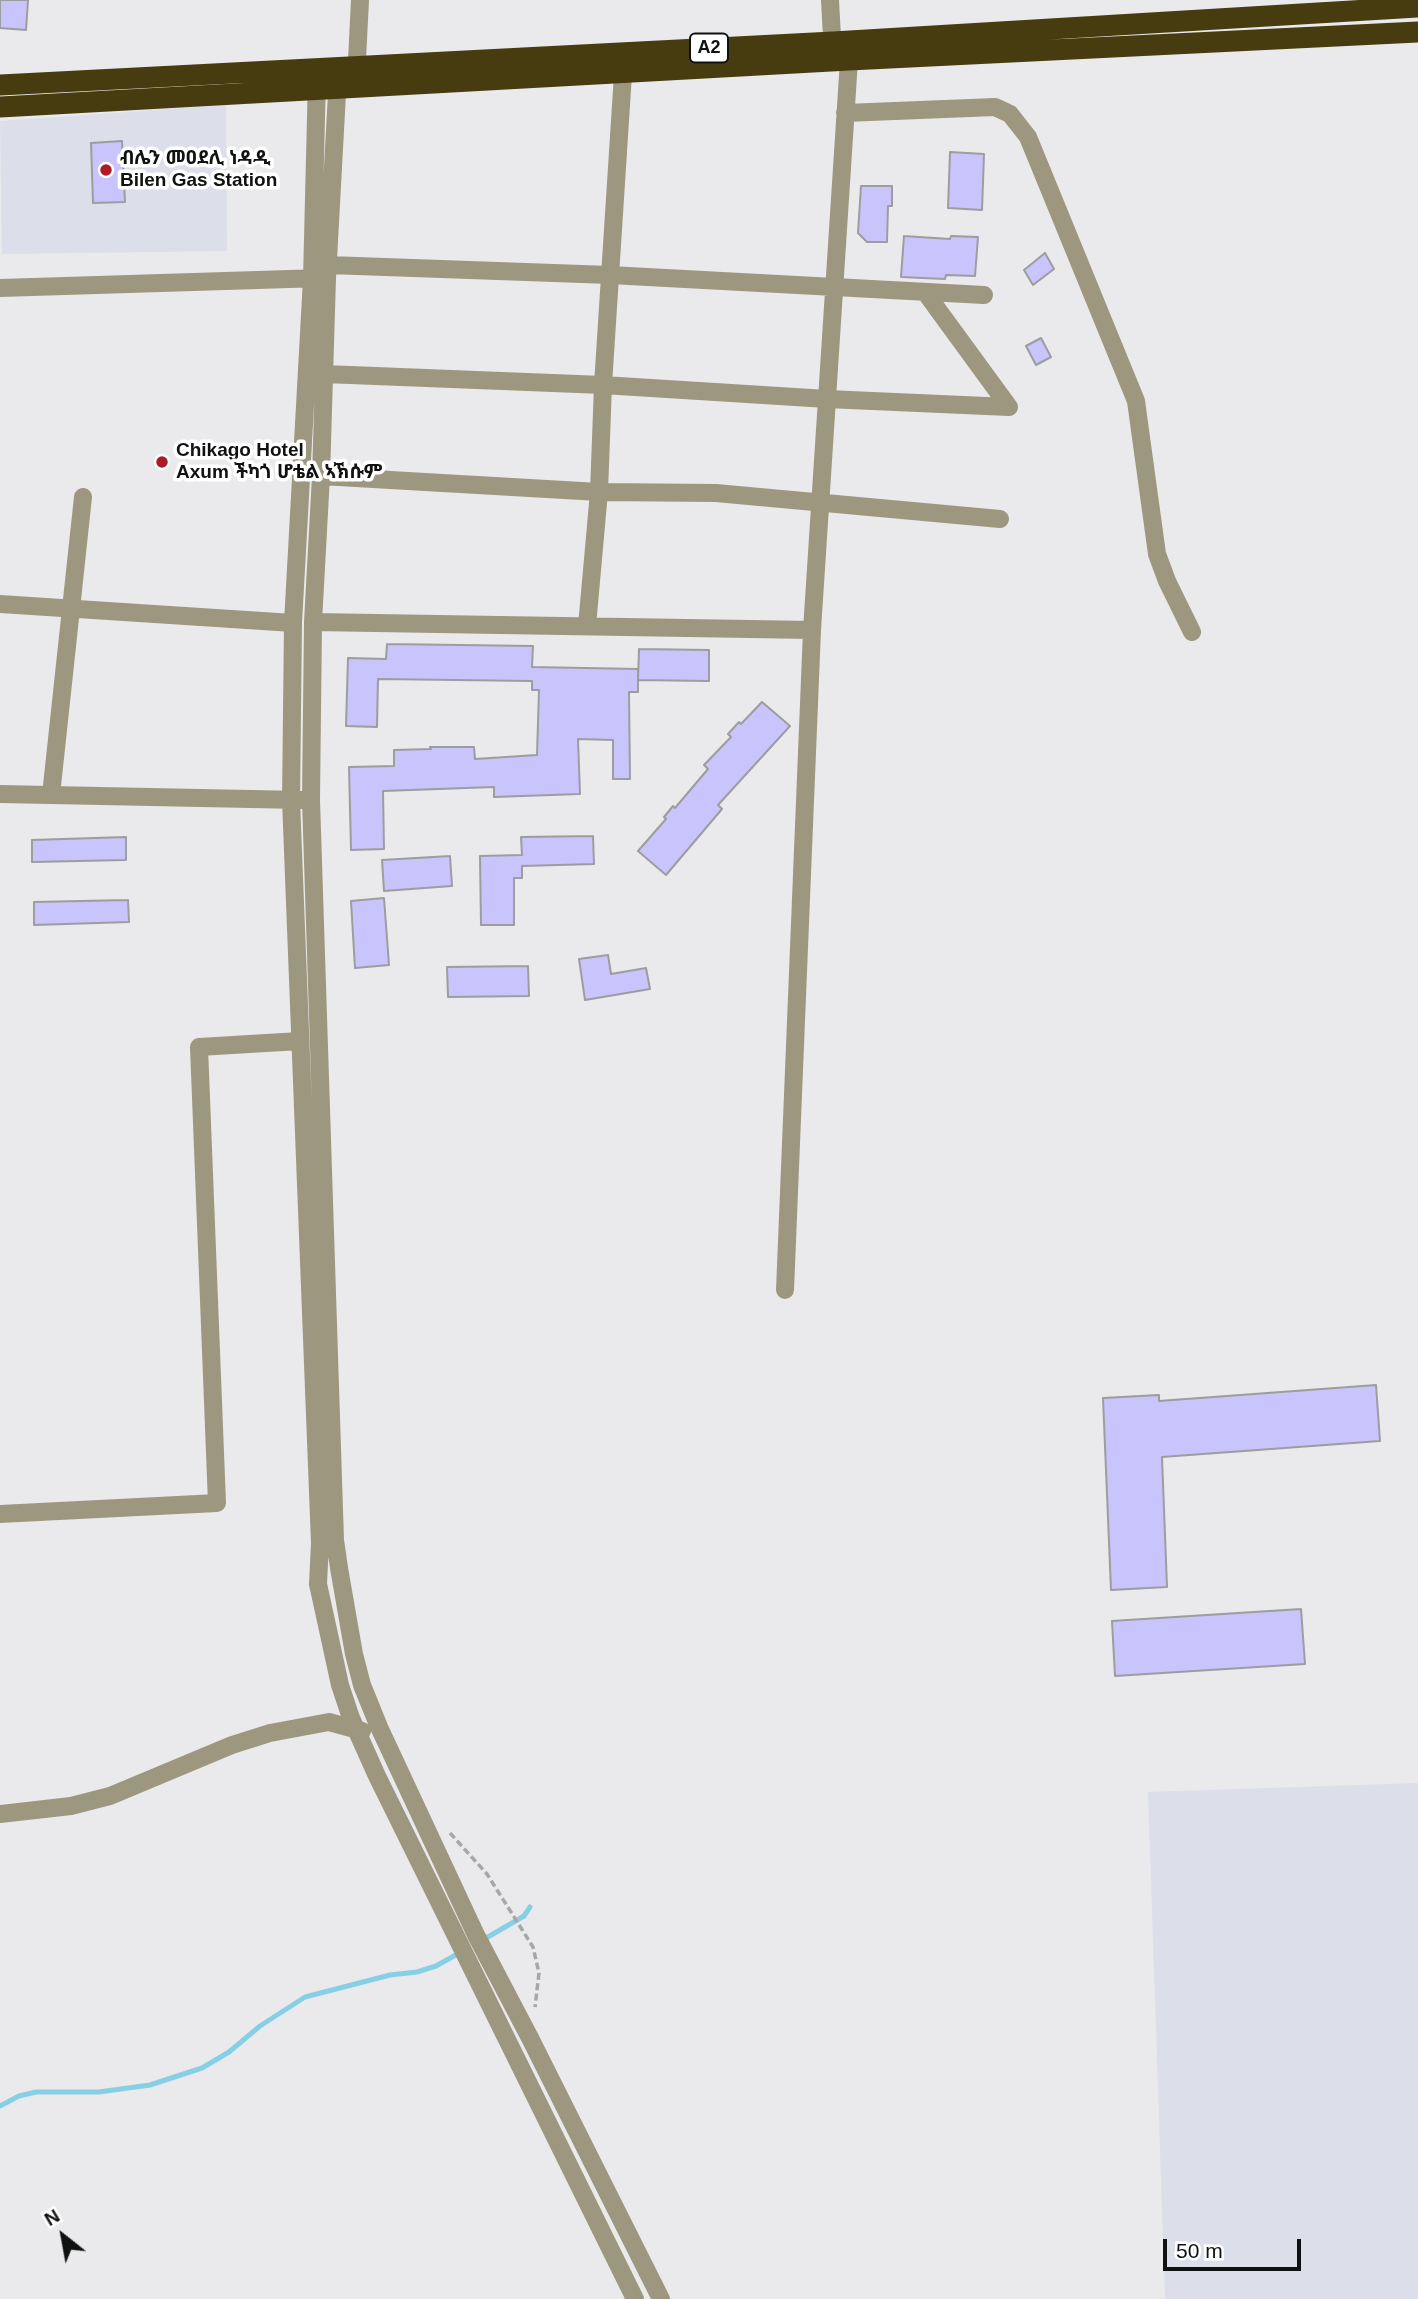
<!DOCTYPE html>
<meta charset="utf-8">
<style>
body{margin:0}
#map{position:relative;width:1418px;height:2299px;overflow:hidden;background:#eaeaed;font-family:Helvetica,sans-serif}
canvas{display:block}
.north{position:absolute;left:28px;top:2201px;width:70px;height:70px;-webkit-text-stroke:5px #fff;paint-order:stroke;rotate:329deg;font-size:19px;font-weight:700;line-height:28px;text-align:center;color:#101111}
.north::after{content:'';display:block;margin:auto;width:24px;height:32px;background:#101111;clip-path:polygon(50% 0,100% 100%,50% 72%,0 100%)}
.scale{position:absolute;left:1163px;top:2239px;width:138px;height:32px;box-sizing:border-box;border:4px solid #101111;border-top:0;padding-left:9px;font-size:21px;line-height:24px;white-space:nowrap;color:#101111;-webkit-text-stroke:5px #fff;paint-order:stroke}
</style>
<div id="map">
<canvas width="1418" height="2299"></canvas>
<div class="north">N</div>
<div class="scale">50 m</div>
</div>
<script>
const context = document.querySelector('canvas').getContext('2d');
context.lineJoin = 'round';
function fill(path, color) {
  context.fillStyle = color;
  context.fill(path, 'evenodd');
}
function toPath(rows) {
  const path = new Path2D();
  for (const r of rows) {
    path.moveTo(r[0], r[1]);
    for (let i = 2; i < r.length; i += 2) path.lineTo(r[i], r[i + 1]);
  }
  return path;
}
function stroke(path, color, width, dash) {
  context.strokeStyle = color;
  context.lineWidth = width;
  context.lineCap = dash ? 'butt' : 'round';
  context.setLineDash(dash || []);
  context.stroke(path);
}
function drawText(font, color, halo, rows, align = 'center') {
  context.font = font + ' Helvetica,"Noto Sans Ethiopic",sans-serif';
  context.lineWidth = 7;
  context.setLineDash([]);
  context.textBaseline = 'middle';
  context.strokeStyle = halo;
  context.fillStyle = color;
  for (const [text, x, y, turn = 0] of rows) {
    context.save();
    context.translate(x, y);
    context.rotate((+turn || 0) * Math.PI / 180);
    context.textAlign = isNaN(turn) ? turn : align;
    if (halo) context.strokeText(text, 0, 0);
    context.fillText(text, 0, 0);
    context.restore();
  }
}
const built = toPath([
 [226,105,227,251,2,254,0,121],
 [1418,1783,1418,2299,1165,2299,1148,1792]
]);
const stream = toPath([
 [481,1941,524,1916,530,1907],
 [0,2106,19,2096,36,2092,99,2092,150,2085,202,2068,229,2052,260,2026,305,1997,390,1975,417,1972,436,1966,461,1952]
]);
const building = toPath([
 [0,0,28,0,26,30,0,28,0,0],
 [122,141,125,202,93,203,91,143,122,141],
 [950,152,984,154,982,210,948,208,950,152],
 [861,186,892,186,892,206,888,206,887,242,867,242,858,233,861,186],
 [904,236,950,239,951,236,978,237,975,276,946,275,945,279,901,277,904,236],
 [1045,253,1054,269,1033,285,1024,270,1045,253],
 [1041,338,1051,357,1036,365,1026,346,1041,338],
 [387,644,533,646,532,667,638,669,638,692,629,692,630,779,613,779,613,740,578,739,580,794,494,797,494,787,383,791,384,849,351,850,349,767,394,766,394,750,431,749,430,747,474,747,475,759,537,755,539,690,532,690,532,681,378,679,377,727,346,726,348,658,386,659,387,644],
 [639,649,709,650,709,681,638,680,639,649],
 [762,702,790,726,718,805,722,809,666,875,638,851,666,819,664,817,673,806,675,808,708,769,704,765,731,737,728,734,739,722,741,724,762,702],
 [593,836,594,864,522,866,522,878,514,878,514,925,481,925,480,856,522,855,521,837,593,836],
 [126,837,126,860,32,862,32,840,126,837],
 [450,856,452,886,384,891,382,860,450,856],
 [384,898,389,965,355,968,351,901,384,898],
 [128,900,129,922,34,925,34,902,128,900],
 [608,955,611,974,646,968,650,989,585,1000,579,959,608,955],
 [528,966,529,996,448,997,447,967,528,966],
 [1376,1385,1380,1441,1162,1457,1167,1587,1111,1590,1103,1398,1159,1395,1159,1401,1376,1385],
 [1301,1609,1305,1664,1115,1676,1112,1621,1301,1609]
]);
const path = toPath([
 [450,1833,487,1874,533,1947,539,1973,535,2007]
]);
const minor = toPath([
 [830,0,833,56],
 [338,75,327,278,321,476,313,622,311,800,335,1540,339,1568,354,1654,362,1685,379,1727,476,1935,530,2038,661,2299],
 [317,78,312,279,293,623,291,800,320,1543,318,1584,340,1685,351,1718,377,1776,635,2299],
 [356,80,360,0],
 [845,113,995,107,1010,114,1028,137,1136,401,1157,554,1167,581,1192,632],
 [329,265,610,275,984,295],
 [0,288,322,278],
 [925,292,1009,407],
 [325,374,603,385,827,399,1009,407],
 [321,476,599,492,716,493,1000,519],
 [0,604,293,623],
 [313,622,812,630],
 [587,626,599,492,603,385,623,74],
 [0,794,301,800],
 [51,795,83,497],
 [785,1290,812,630,849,60,848,48],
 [0,1514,217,1503,199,1047,300,1041],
 [0,1814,71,1806,110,1796,232,1745,270,1733,329,1722,362,1731]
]);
const highway = toPath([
 [0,85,833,42,1418,7],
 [0,107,849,60,1418,32]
]);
const markers = [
 [106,170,7,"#ae1b26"],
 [162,462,7,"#ae1b26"]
];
const shields = [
 [709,48,38]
];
const shieldNames = [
 ["A2",709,48]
];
const poiNames = [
 ["ብሌን መዐደሊ ነዳዲ",120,159],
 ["Bilen Gas Station",120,181],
 ["Chikago Hotel",176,451],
 ["Axum ችካጎ ሆቴል ኣኽሱም",176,473]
];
fill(built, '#dcdfe9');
stroke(stream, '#87cfe5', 5);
fill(building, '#c9c4fc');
stroke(building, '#9d9d9f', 2);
stroke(path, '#a7a7aa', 3.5, [7, 3.5]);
stroke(minor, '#9e977f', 18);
stroke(highway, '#473c0f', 21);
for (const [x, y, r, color] of markers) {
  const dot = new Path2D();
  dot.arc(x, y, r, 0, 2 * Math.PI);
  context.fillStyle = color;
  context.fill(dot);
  stroke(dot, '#fff', 2.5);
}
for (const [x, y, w] of shields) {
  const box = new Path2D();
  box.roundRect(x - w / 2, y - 14.5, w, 29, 5);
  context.fillStyle = '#fff';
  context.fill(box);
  stroke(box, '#101111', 2);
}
drawText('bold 18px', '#101111', null, shieldNames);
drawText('bold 19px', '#101111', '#fff', poiNames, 'left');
</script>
